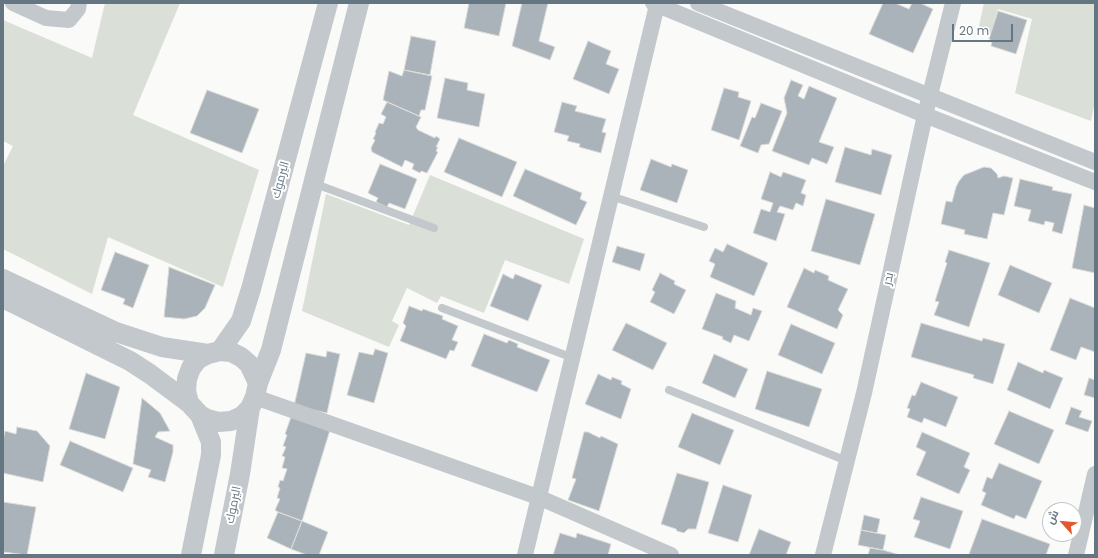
<!DOCTYPE html>
<meta charset="utf-8">
<style>
body{margin:0}
#map{position:relative;width:1098px;height:558px;overflow:hidden;background:#fafaf8;font-family:Poppins,Cairo,sans-serif}
canvas{display:block}
.frame{position:absolute;inset:0;border:4px solid #657683;pointer-events:none}
.north{position:absolute;left:1042px;top:502px;width:40px;height:40px;box-sizing:border-box;background:#fff;border:1px solid #c1c8cd;border-radius:50%;rotate:297deg;font-size:11px;font-weight:700;line-height:16px;text-align:center;color:#657683}
.north::after{content:'';display:block;margin:auto;width:14px;height:18px;background:#e4572e;clip-path:polygon(50% 0,100% 100%,50% 72%,0 100%)}
.scale{position:absolute;left:952px;top:24px;width:61px;height:18px;box-sizing:border-box;border:2px solid #657683;border-top:0;padding-left:5px;font-size:12px;line-height:14px;white-space:nowrap;color:#657683;-webkit-text-stroke:3px #fff;paint-order:stroke}
</style>
<div id="map">
<canvas width="1098" height="558"></canvas>
<div class="frame"></div>
<div class="north">ش</div>
<div class="scale">20 m</div>
</div>
<script>
const context = document.querySelector('canvas').getContext('2d');
context.lineJoin = 'round';
function fill(path, color) {
  context.fillStyle = color;
  context.fill(path, 'evenodd');
}
function toPath(rows) {
  const path = new Path2D();
  for (const r of rows) {
    path.moveTo(r[0], r[1]);
    for (let i = 2; i < r.length; i += 2) path.lineTo(r[i], r[i + 1]);
  }
  return path;
}
function stroke(path, color, width, dash) {
  context.strokeStyle = color;
  context.lineWidth = width;
  context.lineCap = dash ? 'butt' : 'round';
  context.setLineDash(dash || []);
  context.stroke(path);
}
function drawText(font, color, halo, rows, align = 'center') {
  context.font = font + ' Poppins,Cairo,sans-serif';
  context.lineWidth = 4;
  context.setLineDash([]);
  context.textBaseline = 'middle';
  context.strokeStyle = halo;
  context.fillStyle = color;
  for (const [text, x, y, turn = 0] of rows) {
    context.save();
    context.translate(x, y);
    context.rotate((+turn || 0) * Math.PI / 180);
    context.textAlign = isNaN(turn) ? turn : align;
    if (halo) context.strokeText(text, 0, 0);
    context.fillText(text, 0, 0);
    context.restore();
  }
}
const green = toPath([
 [105,3,180,3,133,115,259,170,223,287,108,237,92,294,3,249,3,166,13,146,3,141,3,20,92,58],
 [984,3,1095,3,1095,101,1091,121,1015,93,1032,19,998,9,991,34,978,30],
 [430,175,584,239,569,284,505,260,484,313,441,296,437,303,407,288,392,321,399,325,389,347,302,311,326,194,409,225]
]);
const building = toPath([
 [469,3,506,3,499,36,464,28,469,3],
 [522,3,548,3,539,41,555,47,550,60,512,46,522,3],
 [883,3,895,3,909,9,912,3,920,3,933,9,913,53,869,34,883,3],
 [998,11,1027,20,1016,54,991,46,992,41,989,39,998,11],
 [411,36,436,41,430,75,404,70,411,36],
 [588,41,611,51,606,64,619,69,609,94,573,79,588,41],
 [404,70,432,76,425,110,421,110,419,116,383,100,389,71,402,76,404,70],
 [445,78,468,83,467,90,485,94,479,127,437,118,445,78],
 [791,80,803,85,798,96,804,99,809,86,837,98,819,142,834,147,827,164,812,158,809,165,772,151,787,113,784,98,791,80],
 [724,88,739,92,738,97,751,101,739,140,711,130,724,88],
 [207,90,259,109,242,153,190,133,207,90],
 [387,102,421,117,416,127,418,130,435,138,436,136,440,139,436,147,438,147,436,151,438,152,427,173,421,171,420,173,412,169,414,164,405,160,402,167,372,152,371,148,375,140,373,139,376,133,375,132,379,123,383,124,386,117,381,114,387,102],
 [562,102,577,106,575,111,606,119,602,132,606,133,601,153,579,147,580,144,567,141,569,136,554,132,562,102],
 [761,103,782,111,769,144,761,145,758,153,740,146,752,117,755,118,761,103],
 [459,138,517,162,502,197,444,172,459,138],
 [845,147,871,155,872,149,892,155,881,195,835,182,845,147],
 [651,159,671,167,672,164,688,170,677,203,640,190,651,159],
 [380,164,417,179,405,209,389,203,387,207,376,202,378,198,368,193,380,164],
 [984,167,991,168,997,174,998,178,1004,176,1013,178,1004,215,993,213,987,239,964,234,965,230,941,224,946,201,952,202,956,187,959,181,964,175,984,167],
 [525,169,582,193,580,199,587,202,576,225,513,196,525,169],
 [770,172,781,177,783,172,806,180,801,193,806,195,803,206,796,203,793,210,780,206,777,212,785,214,776,241,753,233,761,209,770,212,773,203,761,199,770,172],
 [1020,179,1053,187,1052,190,1072,194,1062,234,1052,231,1054,223,1045,221,1044,225,1028,221,1031,210,1014,206,1020,179],
 [826,199,875,214,860,265,811,251,826,199],
 [1084,205,1095,208,1095,273,1072,268,1084,205],
 [727,244,768,263,754,296,710,277,715,264,709,261,715,248,723,252,727,244],
 [617,246,645,254,640,271,612,262,617,246],
 [949,250,990,263,969,327,934,315,939,302,935,301,947,263,945,262,949,250],
 [115,252,149,265,133,308,123,304,125,299,101,290,115,252],
 [1010,265,1052,283,1039,313,998,295,1010,265],
 [169,267,215,285,205,308,197,316,184,319,164,317,169,267],
 [804,268,814,273,815,270,829,276,828,280,848,289,838,310,843,315,837,329,787,307,804,268],
 [660,273,675,281,674,284,686,290,674,314,650,302,655,292,652,290,660,273],
 [503,274,513,279,515,274,542,285,528,321,490,306,503,274],
 [716,293,736,301,735,308,751,315,753,308,762,311,749,341,734,335,731,343,722,339,723,337,702,329,716,293],
 [1070,298,1095,308,1095,352,1081,347,1076,360,1050,350,1070,298],
 [409,306,422,311,423,309,443,316,442,319,458,326,452,340,458,342,454,351,450,350,446,359,400,341,406,326,403,323,409,306],
 [626,323,667,343,653,370,612,350,626,323],
 [921,323,982,341,983,338,1005,344,993,384,973,378,974,375,911,357,921,323],
 [791,324,835,343,822,374,778,355,791,324],
 [484,334,507,343,509,340,518,344,517,347,550,360,537,392,471,366,484,334],
 [375,349,388,353,374,403,347,395,359,352,373,355,375,349],
 [327,351,340,354,327,413,294,406,306,353,326,357,327,351],
 [714,354,748,369,735,398,702,383,714,354],
 [1018,362,1043,373,1044,370,1063,378,1050,409,1007,390,1018,362],
 [767,371,822,389,809,427,755,409,767,371],
 [86,373,120,387,105,439,69,429,86,373],
 [598,374,611,380,612,377,622,381,621,384,631,389,621,419,585,404,598,374],
 [1089,378,1095,380,1095,398,1084,395,1089,378],
 [921,382,958,397,946,427,924,418,922,423,907,417,910,409,907,408,912,395,915,396,921,382],
 [142,398,160,413,170,431,158,432,155,437,173,445,173,452,165,482,148,477,151,470,133,464,142,398],
 [1071,407,1082,411,1079,417,1092,421,1088,432,1065,424,1071,407],
 [1009,411,1054,430,1039,464,994,444,1009,411],
 [692,413,734,430,720,465,678,447,692,413],
 [291,417,330,430,302,521,278,512,275,510,280,499,277,498,280,488,278,487,280,480,283,481,287,469,282,468,285,457,282,456,286,447,283,446,287,435,285,434,291,417],
 [17,427,37,431,50,446,43,482,3,473,3,440,5,431,16,434,17,427],
 [584,432,588,432,600,438,601,436,618,444,599,511,568,500,576,479,572,478,584,432],
 [922,432,970,453,964,467,970,470,959,494,916,475,926,452,916,447,922,432],
 [70,441,133,468,123,492,60,465,70,441],
 [999,463,1042,481,1026,519,1016,515,1014,519,981,505,986,493,982,491,987,477,992,479,999,463],
 [677,473,709,482,696,529,688,529,684,533,677,531,676,529,661,524,677,473],
 [723,485,752,495,738,542,708,533,723,485],
 [921,497,963,511,950,549,914,537,920,521,913,519,921,497],
 [3,502,36,507,27,555,3,552,3,502],
 [278,512,302,521,291,549,267,538,278,512],
 [864,515,880,519,877,533,861,530,864,515],
 [982,519,1050,544,1046,555,973,555,969,554,982,519],
 [302,521,328,532,319,555,307,555,291,549,302,521],
 [759,529,791,542,786,555,749,555,759,529],
 [861,530,886,535,883,550,858,545,861,530],
 [560,533,576,538,577,533,611,544,608,555,553,555,560,533],
 [870,548,883,550,900,555,868,555,870,548]
]);
const service = toPath([
 [313,183,434,228],
 [611,196,704,227],
 [442,308,573,358],
 [669,390,847,461]
]);
const minor = toPath([
 [13,3,46,18,69,20,78,9,79,3],
 [653,3,925,115,1095,182],
 [698,3,1095,162],
 [255,397,538,497,671,555],
 [525,555,657,5],
 [823,555,864,393,925,115,953,3],
 [1076,555,1095,474]
]);
const tertiary = toPath([
 [3,279,116,332,162,347,208,354],
 [3,298,130,361,150,374,189,403],
 [220,351,241,321,251,289,328,3],
 [220,351,231,352,241,357,249,364,258,383,255,397,250,408,242,416,231,421,218,422,207,419,200,415,189,403,186,391,187,379,191,368,198,359,208,354,220,351],
 [258,383,271,350,359,3],
 [191,555,211,455,211,442,200,415],
 [224,555,240,474,250,408]
]);
const streetNames = [
 ["اليرموك",281,180,-75],
 ["بدر",889,279,-78],
 ["اليرموك",234,505,-79]
];
fill(green, '#dadfd7');
fill(building, '#aab3b9');
stroke(building, '#dcdcda', 1);
stroke(service, '#c3c8cc', 8);
stroke(minor, '#c3c8cc', 16);
stroke(tertiary, '#c3c8cc', 20);
drawText('12px', '#657683', '#fff', streetNames);
</script>
